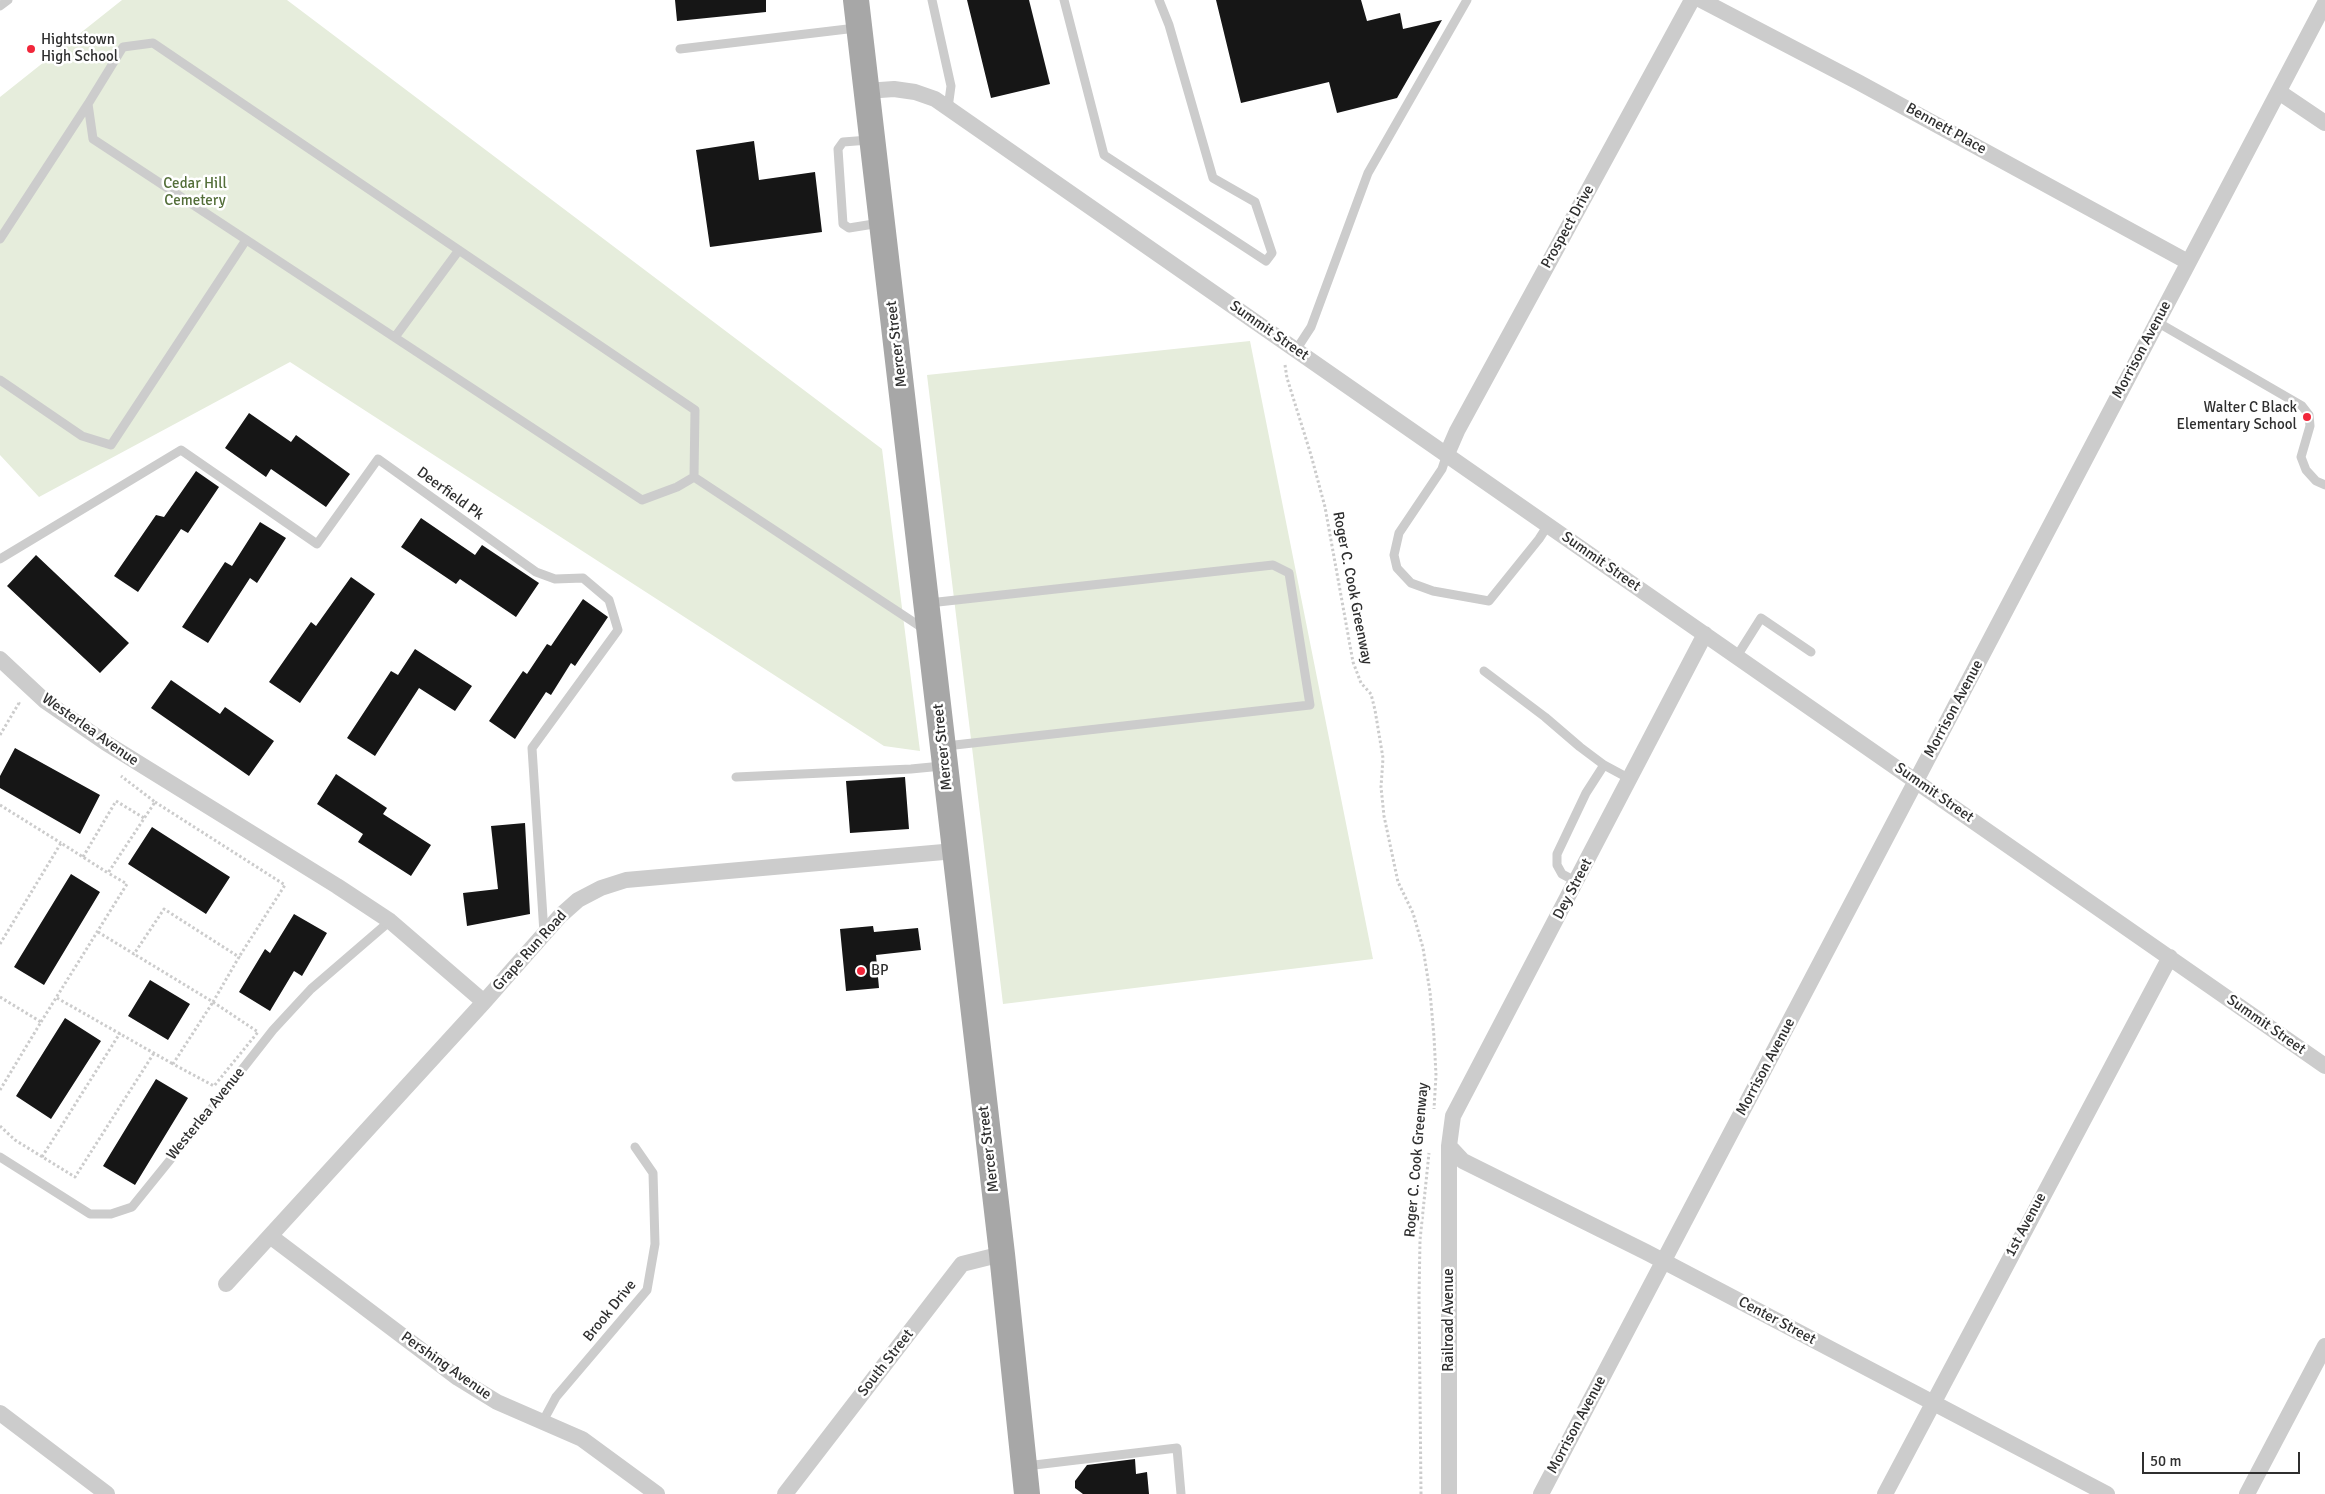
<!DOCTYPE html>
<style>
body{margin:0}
#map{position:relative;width:2325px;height:1494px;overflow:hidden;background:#fff;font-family:Signika,sans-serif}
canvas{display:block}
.scale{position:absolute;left:2142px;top:1452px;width:158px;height:22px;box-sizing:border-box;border:2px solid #2f2f2f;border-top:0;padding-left:6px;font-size:15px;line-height:18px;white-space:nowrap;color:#2f2f2f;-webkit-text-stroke:4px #fff;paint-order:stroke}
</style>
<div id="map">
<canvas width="2325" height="1494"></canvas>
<div class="scale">50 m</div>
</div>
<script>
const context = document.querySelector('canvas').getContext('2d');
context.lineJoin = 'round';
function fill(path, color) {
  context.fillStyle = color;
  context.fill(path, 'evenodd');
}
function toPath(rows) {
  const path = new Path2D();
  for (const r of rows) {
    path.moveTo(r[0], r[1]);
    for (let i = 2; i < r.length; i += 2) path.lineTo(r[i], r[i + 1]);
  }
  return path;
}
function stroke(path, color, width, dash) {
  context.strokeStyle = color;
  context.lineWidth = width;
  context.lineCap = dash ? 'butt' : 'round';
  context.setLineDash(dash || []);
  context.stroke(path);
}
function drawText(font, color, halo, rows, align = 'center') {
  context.font = font + ' Signika,sans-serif';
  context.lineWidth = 5;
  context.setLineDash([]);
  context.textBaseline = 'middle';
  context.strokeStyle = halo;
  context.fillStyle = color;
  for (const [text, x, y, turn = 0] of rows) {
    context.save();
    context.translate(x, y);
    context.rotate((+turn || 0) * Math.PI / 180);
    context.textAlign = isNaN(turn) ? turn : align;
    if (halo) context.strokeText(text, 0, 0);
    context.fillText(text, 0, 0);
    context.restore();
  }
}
const green = toPath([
 [122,0,287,0,882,449,920,751,884,746,290,362,39,497,0,455,0,97],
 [1250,341,1373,959,1003,1004,927,375]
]);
const building = toPath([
 [675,0,766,0,766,12,677,21],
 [967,0,1029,0,1050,84,991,98],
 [1216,0,1361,0,1367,21,1400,13,1403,29,1442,20,1397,98,1337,113,1329,82,1241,103],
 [754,141,759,180,815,172,822,232,710,247,696,150],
 [249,413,291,442,296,435,350,474,326,507,271,469,266,477,225,448],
 [196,471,219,487,188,533,181,529,138,592,114,576,156,515,164,517],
 [421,518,475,555,482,545,539,583,516,617,460,579,456,584,401,547],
 [260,522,286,538,257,583,250,578,208,643,182,627,225,562,232,566],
 [36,555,129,643,100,673,7,586],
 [351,577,375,594,300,703,269,682,311,622,316,626],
 [583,599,608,617,575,666,571,663,551,695,546,692,515,739,489,721,523,671,527,674,547,644,551,646],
 [415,649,472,686,455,711,419,688,375,756,347,738,391,671,398,675],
 [171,680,220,714,225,707,274,741,249,776,151,708],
 [15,748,100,795,80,834,0,788,0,776],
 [336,774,387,808,383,814,431,845,411,876,358,842,363,834,317,804],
 [905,777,909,829,850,833,846,781],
 [525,823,530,914,467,926,463,893,498,889,491,826],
 [152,827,230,877,206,914,128,864],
 [71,874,100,892,44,985,14,967],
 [294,914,327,933,302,976,294,971,270,1011,239,992,265,949,270,953],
 [873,926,874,932,918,928,921,950,876,955,879,988,846,991,840,929],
 [150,980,190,1004,168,1040,128,1016],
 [65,1018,101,1041,51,1119,16,1096],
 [156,1079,188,1098,135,1185,103,1166],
 [1135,1459,1136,1474,1147,1472,1149,1494,1083,1494,1075,1488,1075,1481,1087,1465]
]);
const path = toPath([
 [1285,365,1287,378,1311,455,1325,507,1353,662,1361,683,1371,694,1375,710,1383,758,1381,787,1384,816,1398,882,1413,913,1423,948,1430,992,1434,1037,1436,1075,1434,1109],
 [0,735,19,703,17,701],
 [155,802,285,885,239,957],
 [0,805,61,843],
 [83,857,116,801,144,818],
 [98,932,134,954,164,909,239,957,213,1002,134,954],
 [0,944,61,843,108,873,155,802,121,776],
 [0,997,41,1022,0,1090],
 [57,998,173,1064],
 [213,1002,258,1032,214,1086,173,1064,213,1002],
 [41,1022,127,884,108,873],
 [0,1126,15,1140,75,1177,154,1053],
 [42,1157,120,1033],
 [1421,1494,1419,1297,1420,1240,1429,1153]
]);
const lane = toPath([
 [932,0,951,86,948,108],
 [1064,0,1104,155,1266,261,1272,253,1255,202,1213,178,1169,25,1159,0],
 [0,6,8,0],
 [680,49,856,28],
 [869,140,843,142,838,149,843,224,849,228,880,223],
 [0,239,88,104],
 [2157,322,2302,406,2309,415,2310,426,2301,457,2306,470,2316,481,2325,485],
 [395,337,459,250],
 [1296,350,1311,327,1368,173,1467,0],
 [0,380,82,436,111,445,246,240],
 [1447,454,1442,469,1399,533,1394,555,1397,568,1411,583,1433,591,1489,601,1539,539,1548,525],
 [694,477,677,487,642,500,93,139,88,104,123,47,153,43,695,410,694,477,924,629],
 [0,559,181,450,317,544,378,459,536,572,555,579,583,578,609,600,618,630,532,748,544,933],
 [929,603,1273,565,1289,573,1310,705,946,746],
 [1737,656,1761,618,1811,652],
 [1484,671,1545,717,1580,747,1604,765],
 [736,777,911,769,942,766],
 [1577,882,1562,874,1557,865,1557,854,1586,793,1604,765,1630,779],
 [0,1157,90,1214,111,1214,132,1207,204,1118,273,1030,311,989,390,921],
 [543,1421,556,1397,647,1290,655,1244,653,1173,635,1147],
 [1026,1466,1177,1448,1181,1494]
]);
const street = toPath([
 [1701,0,1858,82,2188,262],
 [866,91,894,89,915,92,935,99,2325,1066],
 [2279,92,2325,123],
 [1447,454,1457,431,1692,0],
 [0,659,45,701,106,743,337,886,390,921,484,1002],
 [1449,1146,1463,1161,1646,1252,2107,1494],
 [270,1236,458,1378,497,1402,582,1439,657,1494],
 [226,1284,484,1002,560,916,578,900,601,888,626,880,955,851],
 [0,1413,107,1494],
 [785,1494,962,1264,1002,1254],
 [1449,1494,1449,1146,1453,1116,1705,634],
 [1541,1494,2325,3],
 [1885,1494,2170,957],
 [2247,1494,2325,1346]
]);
const primary = toPath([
 [856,0,1002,1254,1027,1494]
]);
const markers = [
 [31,49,5,"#f1263a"],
 [2307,417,5,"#f1263a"],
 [861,971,5,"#f1263a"]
];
const poiNames = [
 ["Hightstown",41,40],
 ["High School",41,57],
 ["Walter C Black",2297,408,"right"],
 ["Elementary School",2297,425,"right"],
 ["BP",871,971]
];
const streetNames = [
 ["Bennett Place",1946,129,29],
 ["Prospect Drive",1568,227,-61],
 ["Summit Street",1269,331,35],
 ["Mercer Street",897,344,-97],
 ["Morrison Avenue",2142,350,-62],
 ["Deerfield Pk",450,494,36],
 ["Summit Street",1601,562,35],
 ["Roger C. Cook Greenway",1352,588,79],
 ["Morrison Avenue",1954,709,-62],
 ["Westerlea Avenue",90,730,35],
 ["Mercer Street",943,747,-96],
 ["Summit Street",1934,793,35],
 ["Dey Street",1573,889,-62],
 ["Grape Run Road",530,951,-48],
 ["Summit Street",2266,1025,35],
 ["Morrison Avenue",1766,1067,-62],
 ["Westerlea Avenue",206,1114,-51],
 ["Mercer Street",989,1149,-97],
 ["Roger C. Cook Greenway",1417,1160,-85],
 ["1st Avenue",2026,1225,-62],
 ["Brook Drive",610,1311,-51],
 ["Railroad Avenue",1449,1320,-90],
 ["Center Street",1777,1321,28],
 ["South Street",886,1363,-52],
 ["Pershing Avenue",446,1366,35],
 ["Morrison Avenue",1577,1425,-62]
];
const parkNames = [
 ["Cedar Hill",195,184],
 ["Cemetery",195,201]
];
fill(green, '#e6eddc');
fill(building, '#161616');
stroke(path, '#ccc', 3, [2.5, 2.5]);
stroke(lane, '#ccc', 9);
stroke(street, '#ccc', 16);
stroke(primary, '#a7a7a7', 26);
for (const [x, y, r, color] of markers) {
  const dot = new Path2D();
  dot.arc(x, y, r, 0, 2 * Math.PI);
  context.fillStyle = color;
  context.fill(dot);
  stroke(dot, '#fff', 2);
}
drawText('15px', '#2f2f2f', '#fff', poiNames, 'left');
drawText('15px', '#2f2f2f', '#fff', streetNames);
drawText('15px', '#536e39', '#fff', parkNames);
</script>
